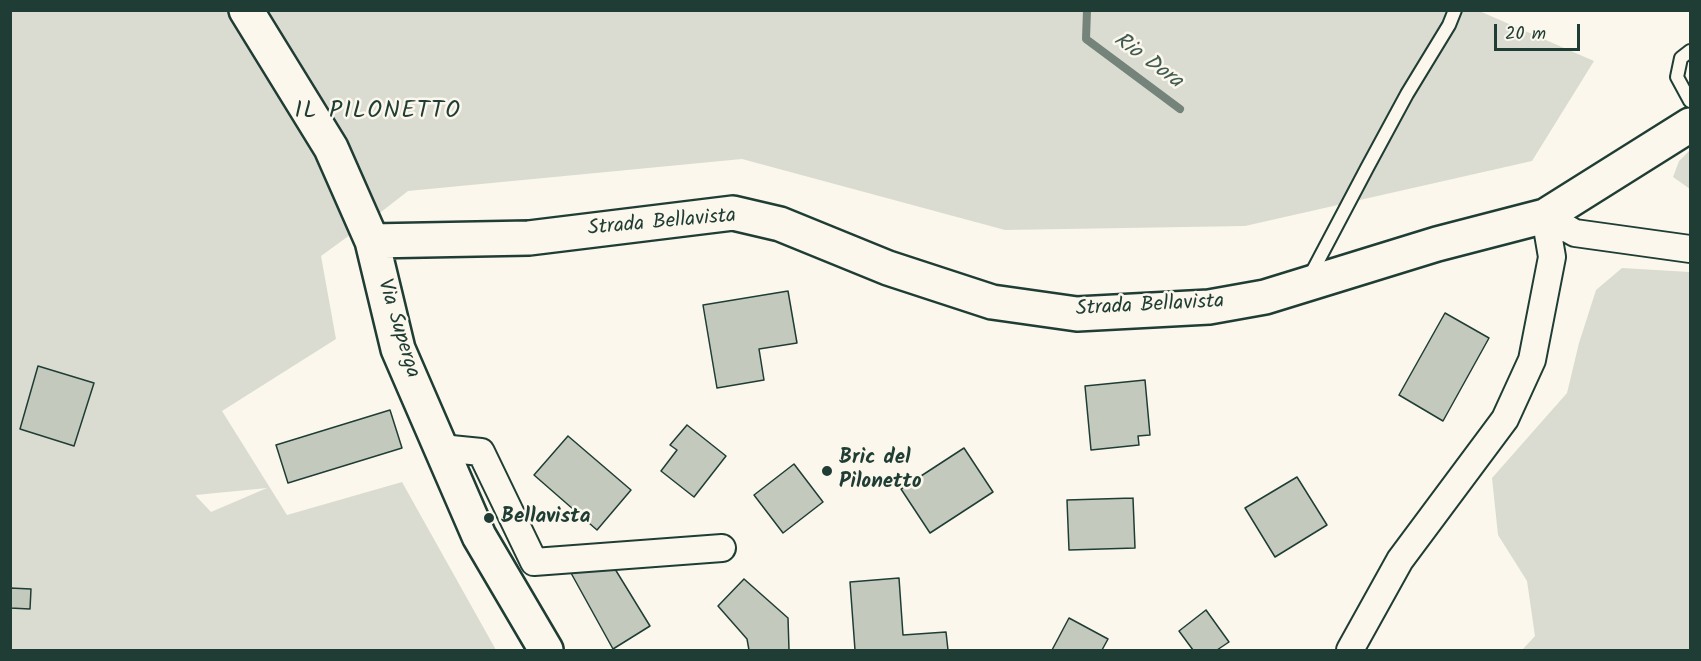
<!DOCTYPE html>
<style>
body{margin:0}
#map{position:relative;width:1701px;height:661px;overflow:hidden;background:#fbf7ec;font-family:Kalam,sans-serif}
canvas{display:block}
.frame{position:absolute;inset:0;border:12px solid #1f3d34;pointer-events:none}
.scale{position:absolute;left:1494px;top:24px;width:86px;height:27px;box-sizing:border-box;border:3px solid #1f3d34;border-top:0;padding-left:8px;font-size:18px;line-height:21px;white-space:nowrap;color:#1f3d34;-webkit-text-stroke:4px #fbf7ec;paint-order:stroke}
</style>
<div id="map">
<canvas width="1701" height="661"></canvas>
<div class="frame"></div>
<div class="scale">20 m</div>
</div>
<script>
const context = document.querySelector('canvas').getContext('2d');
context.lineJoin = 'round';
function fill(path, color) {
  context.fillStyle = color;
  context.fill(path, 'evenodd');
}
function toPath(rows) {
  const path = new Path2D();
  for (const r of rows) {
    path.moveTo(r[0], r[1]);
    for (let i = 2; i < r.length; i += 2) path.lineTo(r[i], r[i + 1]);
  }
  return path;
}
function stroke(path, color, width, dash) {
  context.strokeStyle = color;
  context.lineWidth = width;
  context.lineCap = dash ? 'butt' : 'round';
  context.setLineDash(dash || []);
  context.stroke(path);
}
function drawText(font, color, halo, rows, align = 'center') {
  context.font = font + ' Kalam,sans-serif';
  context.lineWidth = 5;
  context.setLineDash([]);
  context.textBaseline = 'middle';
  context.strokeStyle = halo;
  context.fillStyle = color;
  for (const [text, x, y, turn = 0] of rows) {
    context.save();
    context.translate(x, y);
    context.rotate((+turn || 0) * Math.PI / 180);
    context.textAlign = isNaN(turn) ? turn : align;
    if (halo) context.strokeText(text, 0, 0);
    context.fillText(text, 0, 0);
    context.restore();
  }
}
const green = toPath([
 [1477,10,1594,61,1532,161,1245,226,1005,230,742,159,408,191,372,219,261,11],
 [10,11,238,11,271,61,354,232,321,256,336,339,222,411,287,515,402,482,496,650,11,650],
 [267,488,211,512,196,496,196,495],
 [1690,150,1690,189,1673,177,1679,161],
 [1622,268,1690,272,1690,650,1522,650,1535,636,1527,581,1498,535,1492,478,1567,393,1579,343,1596,290]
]);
const stream = toPath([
 [1087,10,1086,39,1180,109]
]);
const building = toPath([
 [788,291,797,343,759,349,764,380,717,388,703,305,788,291],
 [1445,313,1489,338,1443,421,1399,395,1445,313],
 [38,366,94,383,74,446,20,429,38,366],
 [1145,380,1150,435,1138,436,1139,445,1091,450,1085,386,1145,380],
 [390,410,402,448,288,483,276,445,390,410],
 [687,425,726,456,694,497,661,471,677,450,670,445,687,425],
 [568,436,631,490,597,530,534,475,568,436],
 [964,448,993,492,930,533,901,489,964,448],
 [794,464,823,502,783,533,754,495,794,464],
 [1297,477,1327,525,1275,557,1245,508,1297,477],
 [1133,498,1135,548,1069,550,1067,500,1133,498],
 [615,569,650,626,613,649,571,573,615,569],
 [899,578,903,635,946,632,948,650,855,650,850,582,899,578],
 [744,579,788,618,789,650,749,650,747,639,718,606,744,579],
 [10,588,31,589,30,609,10,608,10,588],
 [1206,610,1229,642,1217,650,1193,650,1179,631,1206,610],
 [1069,618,1108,639,1102,650,1052,650,1069,618]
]);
const lane = toPath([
 [1690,51,1681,58,1677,77,1690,101],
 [1309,278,1367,168,1407,94,1449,25,1455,10]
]);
const street = toPath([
 [1545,216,1575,233,1690,249],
 [441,448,481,452,534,562,722,548],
 [1350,650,1400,560,1505,419,1532,360,1552,257,1545,216]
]);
const secondary = toPath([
 [246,10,331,148,372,241,398,349,479,536,546,650],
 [372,241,529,238,733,213,780,224,888,268,992,302,1077,314,1209,307,1265,297,1437,244,1545,216,1690,125]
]);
const markers = [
 [827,471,6,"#1f3d34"],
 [489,518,6,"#1f3d34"]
];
const streetNames = [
 ["Strada Bellavista",662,224,-5],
 ["Strada Bellavista",1150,307,-3],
 ["Via Superga",397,329,73]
];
const poiNames = [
 ["Bric del",839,459],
 ["Pilonetto",839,483],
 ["Bellavista",501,518]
];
const waterNames = [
 ["Rio Dora",1147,62,36]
];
const quarterNames = [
 ["IL PILONETTO",378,113]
];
fill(green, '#dbdcd1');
stroke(stream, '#74847b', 8);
fill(building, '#c4c9be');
stroke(building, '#1f3d34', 1.5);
stroke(lane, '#1f3d34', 16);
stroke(street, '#1f3d34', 30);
stroke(secondary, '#1f3d34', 38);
stroke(lane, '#fbf7ec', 12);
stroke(street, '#fbf7ec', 26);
stroke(secondary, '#fbf7ec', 33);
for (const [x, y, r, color] of markers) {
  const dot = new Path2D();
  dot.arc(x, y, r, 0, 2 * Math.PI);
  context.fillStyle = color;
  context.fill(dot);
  stroke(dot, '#fbf7ec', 2);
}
drawText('21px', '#1f3d34', '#fbf7ec', streetNames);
drawText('bold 21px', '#1f3d34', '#fbf7ec', poiNames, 'left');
drawText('italic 22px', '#425b52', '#fbf7ec', waterNames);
context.letterSpacing = '1.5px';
drawText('24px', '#1f3d34', '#fbf7ec', quarterNames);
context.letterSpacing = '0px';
</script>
